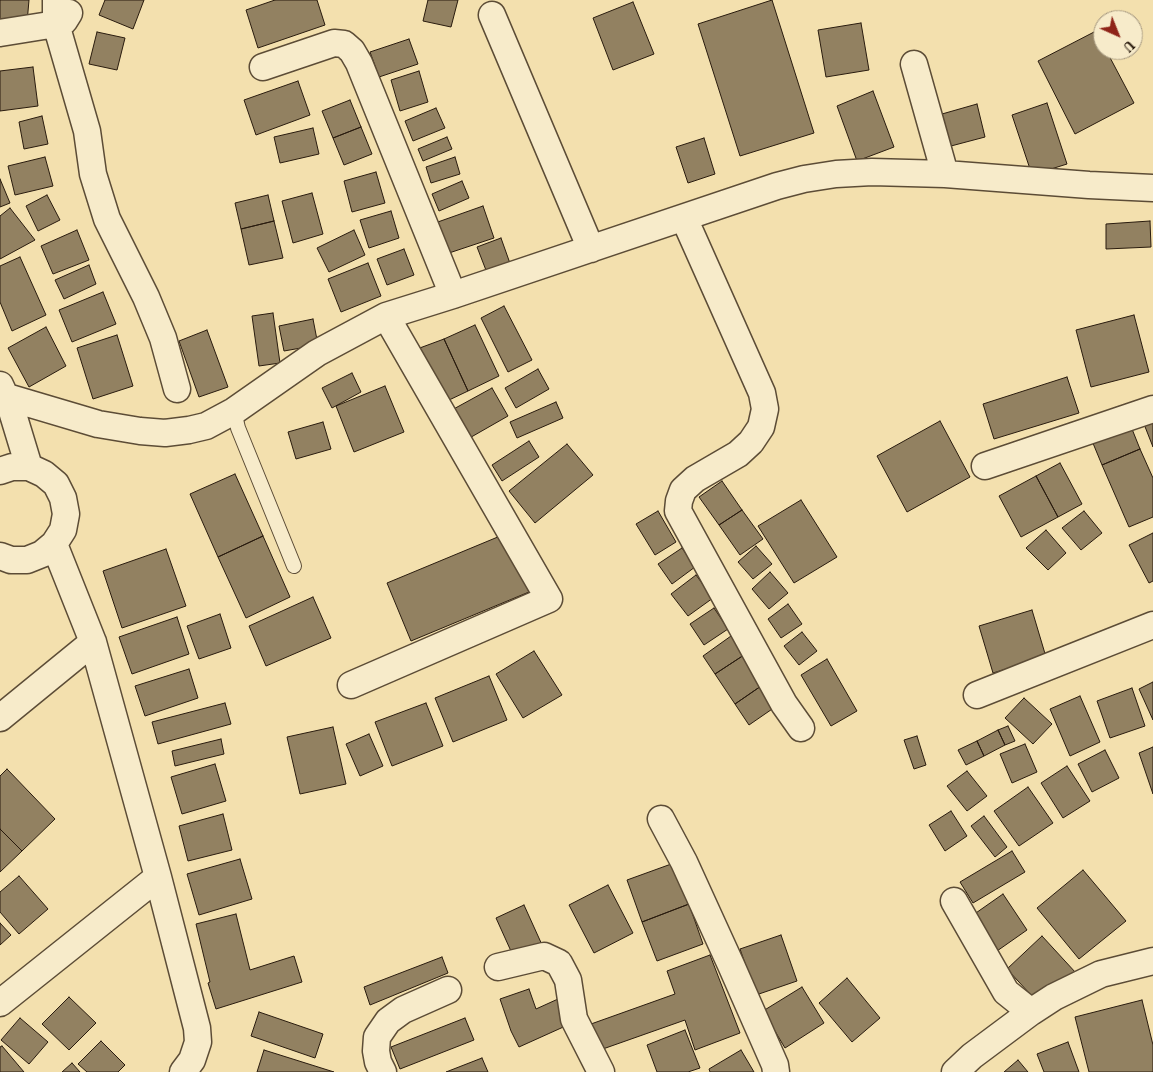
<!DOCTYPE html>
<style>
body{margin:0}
#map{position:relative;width:1153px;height:1072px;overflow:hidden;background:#f3e0ae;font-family:Vollkorn,serif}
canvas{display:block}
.north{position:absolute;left:1093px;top:10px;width:50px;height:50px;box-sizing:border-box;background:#f7ebca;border:1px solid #a5987f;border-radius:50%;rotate:136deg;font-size:14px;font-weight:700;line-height:20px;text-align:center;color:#291b0e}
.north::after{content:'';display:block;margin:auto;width:18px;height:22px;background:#8f2418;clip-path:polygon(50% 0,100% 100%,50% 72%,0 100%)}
</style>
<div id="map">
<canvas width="1153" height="1072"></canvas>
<div class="north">U</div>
</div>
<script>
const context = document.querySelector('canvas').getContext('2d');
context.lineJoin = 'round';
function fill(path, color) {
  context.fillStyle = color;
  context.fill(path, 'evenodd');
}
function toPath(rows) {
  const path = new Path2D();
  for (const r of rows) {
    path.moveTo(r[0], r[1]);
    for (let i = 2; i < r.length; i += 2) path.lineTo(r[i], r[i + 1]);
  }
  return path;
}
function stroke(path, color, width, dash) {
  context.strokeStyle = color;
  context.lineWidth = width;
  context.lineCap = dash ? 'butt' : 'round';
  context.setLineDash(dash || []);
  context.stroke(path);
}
const building = toPath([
 [0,0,29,0,27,23,0,21,0,0],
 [105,0,144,0,133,29,99,15,105,0],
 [275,0,317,0,325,25,258,48,246,10,275,0],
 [428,0,458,0,451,27,423,21,428,0],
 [772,0,814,133,740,156,698,24,772,0],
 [633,2,654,54,613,70,593,18,633,2],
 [861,23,869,70,826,77,818,30,861,23],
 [1096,31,1103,45,1103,50,1106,50,1134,103,1075,134,1038,61,1096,31],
 [97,32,125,38,117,70,89,64,97,32],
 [409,39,418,64,379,77,370,52,409,39],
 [33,67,38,106,0,111,0,71,33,67],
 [419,71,428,102,400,111,391,80,419,71],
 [298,81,310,115,256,135,244,100,298,81],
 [873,91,894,147,857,161,837,106,873,91],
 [350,100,361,127,333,138,322,111,350,100],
 [1047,103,1067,164,1032,175,1012,115,1047,103],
 [977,104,985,137,951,146,942,114,977,104],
 [436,108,445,128,413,141,405,121,436,108],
 [42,116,48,144,24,149,19,122,42,116],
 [361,127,372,154,344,165,333,138,361,127],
 [313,128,319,154,280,163,274,137,313,128],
 [447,137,452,149,423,161,418,149,447,137],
 [704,138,715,174,688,183,676,147,704,138],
 [45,157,53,186,15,195,8,166,45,157],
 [455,157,460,174,431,183,426,167,455,157],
 [376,172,385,203,352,212,344,181,376,172],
 [0,179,10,203,0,207,0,179],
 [462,181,469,198,439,211,432,194,462,181],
 [312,193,323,234,293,243,282,201,312,193],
 [47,195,60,220,38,231,26,206,47,195],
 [268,195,274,221,241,229,235,203,268,195],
 [483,206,494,238,446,254,435,223,483,206],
 [10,208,35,240,0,259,0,216,10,208],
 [391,211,399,238,369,248,360,220,391,211],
 [274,221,283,258,249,265,241,229,274,221],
 [1150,221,1151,247,1106,249,1106,224,1150,221],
 [77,230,89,260,53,274,41,246,77,230],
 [354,230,365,255,329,272,317,248,354,230],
 [501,238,512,269,489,278,477,247,501,238],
 [404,249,414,275,387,285,377,259,404,249],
 [20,257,46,315,12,331,0,302,0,266,20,257],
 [368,263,381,296,341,312,328,279,368,263],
 [89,265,96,284,64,299,55,280,89,265],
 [103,292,116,324,72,342,59,310,103,292],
 [504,306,532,360,508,372,481,318,504,306],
 [273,313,280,363,259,366,252,316,273,313],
 [1134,315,1149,372,1091,387,1076,330,1134,315],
 [313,319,318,345,284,351,279,326,313,319],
 [475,325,499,376,468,391,444,339,475,325],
 [46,327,66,366,29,387,8,348,46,327],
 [207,330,228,387,199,397,179,341,207,330],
 [117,335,133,386,93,399,77,348,117,335],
 [444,339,468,391,447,401,417,349,444,339],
 [538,369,549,389,516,408,505,388,538,369],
 [352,373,361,392,332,408,322,388,352,373],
 [1067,377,1079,413,994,439,983,404,1067,377],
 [385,386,404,432,354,452,336,406,385,386],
 [492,388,508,416,466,440,450,411,492,388],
 [556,402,563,418,517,438,510,422,556,402],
 [1153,414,1153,447,1142,419,1153,414],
 [1128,419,1140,449,1102,465,1090,436,1128,419],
 [940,421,970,477,907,512,877,456,940,421],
 [323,422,331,449,296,459,288,432,323,422],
 [529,441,539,457,502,481,492,465,529,441],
 [567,444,593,475,535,523,509,491,567,444],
 [1140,449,1153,478,1153,517,1129,527,1102,465,1140,449],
 [1060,463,1082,504,1058,517,1036,476,1060,463],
 [235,474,263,536,218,557,190,494,235,474],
 [1036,476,1058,517,1021,537,999,496,1036,476],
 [722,481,742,510,719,525,699,497,722,481],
 [801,500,837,557,794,583,758,526,801,500],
 [742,510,763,539,740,555,719,525,742,510],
 [658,511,676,542,655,555,636,524,658,511],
 [1084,511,1102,533,1081,550,1062,528,1084,511],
 [1046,530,1066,553,1048,570,1026,548,1046,530],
 [1153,533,1153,581,1149,583,1129,545,1153,533],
 [505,534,529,592,411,641,387,583,505,534],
 [263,536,290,597,246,618,218,557,263,536],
 [756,546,772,564,753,579,738,562,756,546],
 [682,548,695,567,672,584,658,564,682,548],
 [166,549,186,606,122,628,103,571,166,549],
 [770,572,788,593,769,609,752,589,770,572],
 [696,575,713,598,688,616,671,594,696,575],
 [313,597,331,638,266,666,249,626,313,597],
 [788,604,802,624,781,638,768,619,788,604],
 [714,608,728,629,704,645,690,624,714,608],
 [1032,610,1046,657,993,673,979,626,1032,610],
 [220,614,231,648,199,659,187,626,220,614],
 [177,617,189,654,132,674,119,637,177,617],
 [802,632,817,651,799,665,784,646,802,632],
 [731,636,744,655,715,674,703,656,731,636],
 [534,651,562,695,523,718,496,674,534,651],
 [744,655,764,684,735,704,715,674,744,655],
 [827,659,857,711,831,726,801,675,827,659],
 [189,669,198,698,145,716,135,686,189,669],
 [489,676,507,720,453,742,435,698,489,676],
 [1153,682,1153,720,1139,689,1153,682],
 [764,684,778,705,749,725,735,704,764,684],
 [1132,688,1145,726,1110,738,1097,701,1132,688],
 [1080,696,1100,742,1070,756,1050,709,1080,696],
 [1024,698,1052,724,1033,744,1005,718,1024,698],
 [225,703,231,724,158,744,152,722,225,703],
 [426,703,443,746,392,766,375,722,426,703],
 [1008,726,1015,741,1005,745,998,730,1008,726],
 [333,727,346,784,300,794,287,737,333,727],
 [998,730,1005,745,984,756,977,741,998,730],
 [369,734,383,766,360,776,346,744,369,734],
 [917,736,926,765,914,769,904,740,917,736],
 [221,739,224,754,175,766,172,751,221,739],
 [977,741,984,756,966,765,958,750,977,741],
 [1025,744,1037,772,1012,783,1000,754,1025,744],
 [1153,747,1153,794,1139,753,1153,747],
 [1105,750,1119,778,1092,792,1078,764,1105,750],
 [215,764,226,801,182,814,171,777,215,764],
 [1067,766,1090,801,1063,818,1041,783,1067,766],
 [7,769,55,819,22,851,0,829,0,776,7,769],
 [967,771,987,796,967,811,947,786,967,771],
 [1028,787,1053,823,1019,846,994,811,1028,787],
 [951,811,967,836,945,851,929,825,951,811],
 [223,814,232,850,188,861,179,826,223,814],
 [984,816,1007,847,995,857,971,826,984,816],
 [0,829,22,851,0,872,0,829],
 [1012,851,1025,872,973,903,960,882,1012,851],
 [240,859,252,899,199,915,187,874,240,859],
 [674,863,689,904,642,922,627,880,674,863],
 [1083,870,1126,921,1079,959,1037,908,1083,870],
 [19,876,48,909,19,934,0,912,0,892,19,876],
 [608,885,633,933,594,953,569,905,608,885],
 [1003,894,1027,930,997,951,973,915,1003,894],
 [689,904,703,944,657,961,642,922,689,904],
 [524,905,543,947,515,960,496,918,524,905],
 [236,914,250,970,294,956,302,982,216,1009,208,983,210,982,196,924,236,914],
 [0,923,11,935,0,945,0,923],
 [781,935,797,981,756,995,740,949,781,935],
 [1042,936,1076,973,1041,1006,1007,969,1042,936],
 [710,955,740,1033,695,1050,685,1020,600,1050,591,1024,675,994,667,971,710,955],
 [442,957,448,973,370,1005,364,987,442,957],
 [847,978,880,1018,852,1042,819,1003,847,978],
 [802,987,824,1023,785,1048,763,1011,802,987],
 [529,989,536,1009,558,999,570,1024,519,1047,511,1031,500,999,529,989],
 [69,997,96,1023,69,1050,42,1024,69,997],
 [1142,1000,1153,1045,1153,1072,1089,1072,1075,1017,1142,1000],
 [259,1012,323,1034,315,1058,251,1036,259,1012],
 [20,1018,48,1042,29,1064,1,1040,20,1018],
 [465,1018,474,1040,400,1069,391,1047,465,1018],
 [685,1030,700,1068,688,1072,657,1072,647,1045,685,1030],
 [101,1041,125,1065,118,1072,87,1072,78,1064,101,1041],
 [1068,1042,1079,1072,1044,1072,1037,1054,1068,1042],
 [2,1046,24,1072,0,1072,0,1047,2,1046],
 [264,1050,334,1072,257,1072,264,1050],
 [741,1050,754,1072,710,1072,709,1069,741,1050],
 [482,1058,488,1072,446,1072,482,1058],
 [1018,1060,1028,1072,1004,1072,1018,1060],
 [72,1063,80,1072,62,1072,72,1063]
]);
const lane = toPath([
 [234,411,238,428,294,566]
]);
const street = toPath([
 [56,0,56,24,87,131,93,174,107,219,146,297,163,338,177,389],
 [492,15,591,249],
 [0,33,56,24,64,21,69,13],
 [914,64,945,174],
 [263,67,334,43,344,44,352,51,359,63,453,295],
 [684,218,762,393,765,409,761,427,751,442,738,454,695,479,683,490,679,501,678,511,784,704,801,728],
 [0,385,12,411,29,467],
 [0,395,98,424,140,431,165,433,189,430,206,426,234,411,317,353,386,316,453,295,777,186,804,179,836,174,872,172,945,174,1089,185,1153,188],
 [985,466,1153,409],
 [0,471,12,467,29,467,44,474,56,484,63,498,66,514,63,530,54,544,42,554,27,560,11,560,0,556],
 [54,544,93,642,158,877,197,1028,198,1042,192,1060,183,1072],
 [351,685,549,599,386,316],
 [977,695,1153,625],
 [0,718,93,642],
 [661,819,684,862,731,965,775,1065,776,1072],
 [954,901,1006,992,1031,1012],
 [498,967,544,956,559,963,568,980,574,1019,601,1072],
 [0,1003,158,877],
 [383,1072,378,1062,376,1051,377,1037,388,1021,403,1010,448,990],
 [955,1072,972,1056,1031,1012,1054,997,1101,974,1153,961]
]);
fill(building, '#928161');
stroke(building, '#291b0e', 1);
stroke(lane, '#5c4c36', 16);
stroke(street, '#5c4c36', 29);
stroke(lane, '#f7ebca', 14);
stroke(street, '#f7ebca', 26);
</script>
